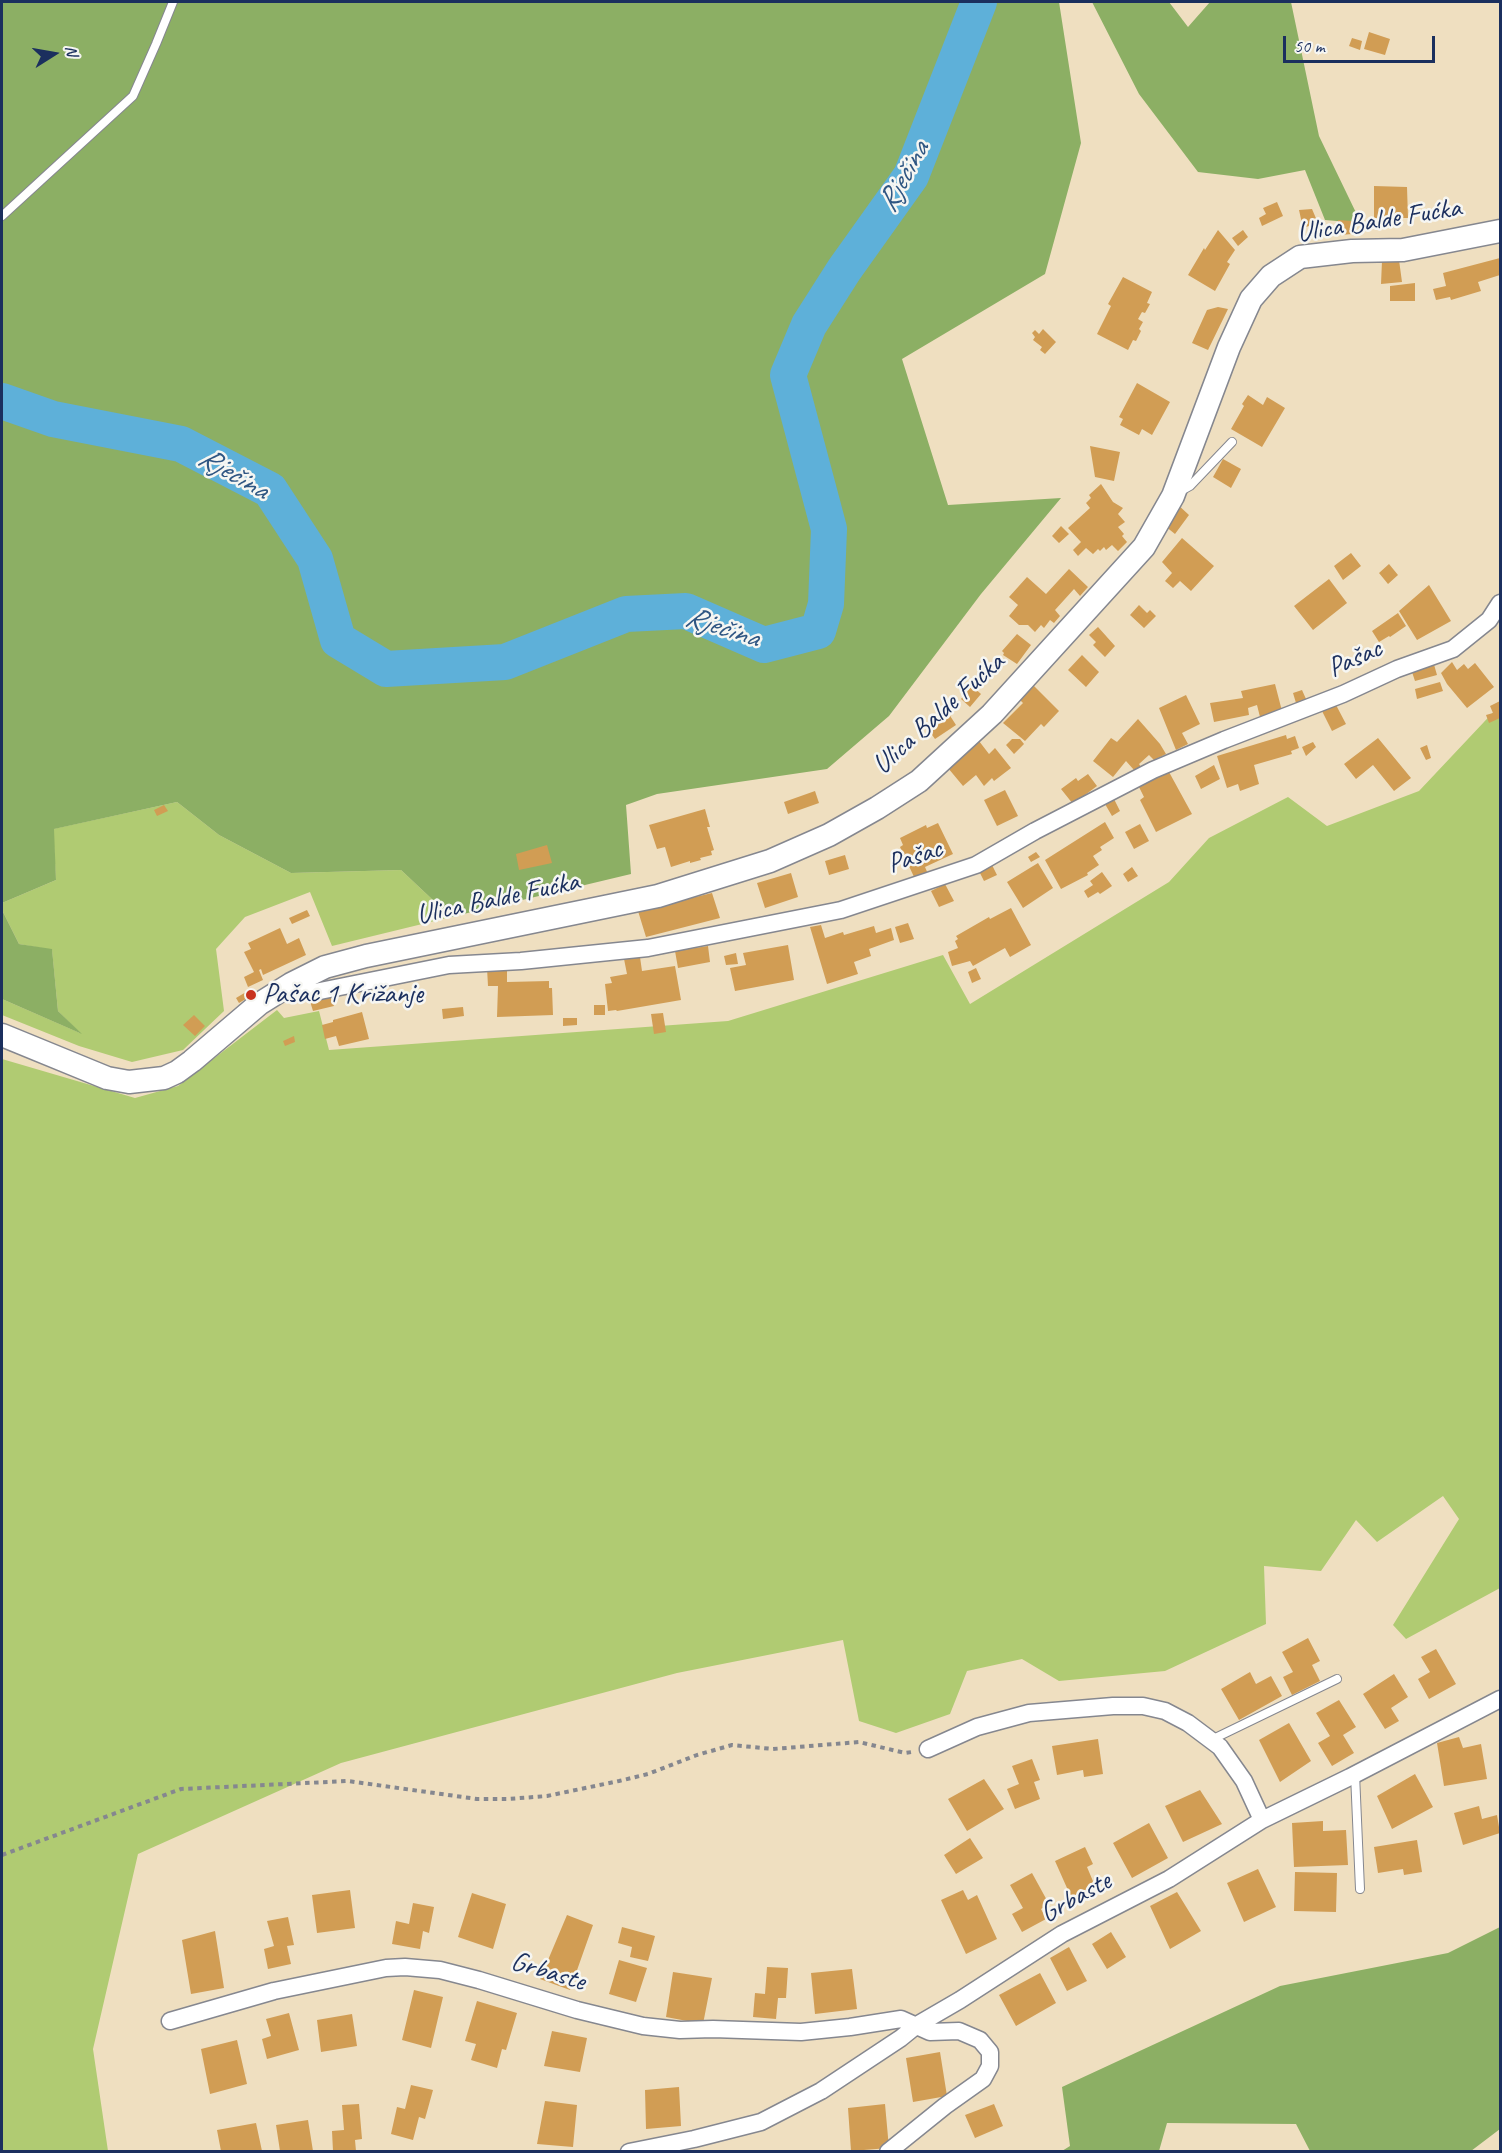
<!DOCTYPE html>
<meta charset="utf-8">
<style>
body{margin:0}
#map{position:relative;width:1502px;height:2153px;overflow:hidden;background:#efdfc0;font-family:Caveat,sans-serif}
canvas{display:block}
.frame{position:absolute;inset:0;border:3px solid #1b2f5e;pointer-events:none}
.north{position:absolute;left:24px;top:24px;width:60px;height:60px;-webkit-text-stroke:4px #f6f6f2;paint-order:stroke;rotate:79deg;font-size:16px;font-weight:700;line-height:24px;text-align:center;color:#1b2f5e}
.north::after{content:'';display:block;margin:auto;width:21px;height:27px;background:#1b2f5e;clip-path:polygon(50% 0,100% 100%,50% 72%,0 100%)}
.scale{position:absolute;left:1283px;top:36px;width:152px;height:27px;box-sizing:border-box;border:3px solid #1b2f5e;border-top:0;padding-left:8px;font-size:18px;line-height:21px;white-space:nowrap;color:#1b2f5e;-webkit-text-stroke:4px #f6f6f2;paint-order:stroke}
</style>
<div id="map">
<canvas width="1502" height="2153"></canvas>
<div class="frame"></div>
<div class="north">N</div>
<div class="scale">50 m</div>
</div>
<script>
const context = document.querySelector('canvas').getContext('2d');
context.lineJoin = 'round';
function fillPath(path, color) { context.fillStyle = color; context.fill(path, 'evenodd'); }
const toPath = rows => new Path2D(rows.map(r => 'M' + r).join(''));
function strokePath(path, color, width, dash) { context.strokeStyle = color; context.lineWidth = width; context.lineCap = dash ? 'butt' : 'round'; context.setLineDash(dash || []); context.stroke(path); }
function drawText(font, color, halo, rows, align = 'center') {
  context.font = font + ' Caveat,sans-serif'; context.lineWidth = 5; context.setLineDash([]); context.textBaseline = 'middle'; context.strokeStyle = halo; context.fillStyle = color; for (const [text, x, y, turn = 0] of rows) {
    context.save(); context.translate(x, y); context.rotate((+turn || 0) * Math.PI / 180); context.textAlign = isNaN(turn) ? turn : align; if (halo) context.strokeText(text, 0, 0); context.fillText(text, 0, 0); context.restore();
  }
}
const green = toPath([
 [1500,705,1500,1588,1406,1639,1393,1625,1459,1519,1443,1496,1377,1542,1356,1520,1321,1571,1264,1566,1266,1624,1165,1671,1059,1681,1022,1659,967,1671,950,1714,896,1733,859,1721,843,1640,677,1673,341,1763,138,1854,93,2049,108,2151,2,2151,2,1059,135,1098,178,1086,277,1010,284,1018,319,1011,329,1050,728,1021,943,955,970,1004,1169,882,1209,838,1288,797,1327,826,1419,791],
 [177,802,219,835,291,873,401,870,451,917,332,946,310,892,245,917,216,949,224,1011,183,1050,132,1062,79,1046,2,1015,2,999,80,1033,58,1011,52,950,19,944,2,910,2,903,56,880,53,829]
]);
const forest = toPath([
 [2,2,1059,2,1081,143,1045,274,902,359,948,505,1061,498,981,594,889,716,827,769,657,794,626,805,631,874,451,917,401,870,291,873,219,835,177,802,54,829,56,880,2,903],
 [1092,2,1169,2,1188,27,1210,2,1291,2,1319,136,1361,223,1325,220,1305,170,1258,179,1198,172,1139,94],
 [2,910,19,944,52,949,58,1011,82,1034,2,999],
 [1500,1927,1500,2129,1471,2151,1310,2151,1296,2124,1167,2123,1159,2151,1062,2151,1070,2146,1062,2087,1280,1986,1448,1953]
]);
const river = toPath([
 [2,401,53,419,181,444,270,490,315,559,338,640,386,669,505,662,626,614,686,611,764,645,818,631,826,604,829,529,788,375,809,325,844,270,911,176,979,2]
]);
const building = toPath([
 [1369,32,1390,39,1385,55,1364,49],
 [1352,38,1362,41,1360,50,1349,46],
 [1374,186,1407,187,1408,218,1374,218],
 [1277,202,1283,216,1262,226,1259,218,1266,214,1263,208],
 [1312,209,1318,223,1303,228,1299,210],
 [1338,220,1352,221,1352,234,1339,235],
 [1218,230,1235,250,1227,262,1230,264,1215,291,1188,275,1204,248,1205,250],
 [1243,230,1248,237,1238,246,1232,238],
 [1500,258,1500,275,1478,282,1481,291,1451,300,1450,297,1436,300,1433,289,1446,286,1443,273],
 [1399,260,1402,282,1381,284,1382,261],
 [1123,277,1152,292,1147,303,1150,304,1145,313,1142,312,1138,319,1143,322,1139,329,1141,331,1136,341,1133,340,1128,350,1097,334,1111,306,1108,304],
 [1415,283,1415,301,1390,301,1390,286],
 [1218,307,1228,309,1208,350,1192,343,1207,310],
 [1043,329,1056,342,1045,354,1040,350,1042,347,1033,340,1035,337,1032,333,1035,330,1039,334],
 [1137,383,1170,402,1152,435,1142,429,1139,435,1120,425,1123,419,1119,417],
 [1248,395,1263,405,1267,397,1285,408,1262,447,1231,429,1244,406,1242,404],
 [1090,446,1120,452,1114,481,1095,477],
 [1223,459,1241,469,1231,488,1213,477],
 [1101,484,1113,502,1123,508,1118,514,1125,522,1118,527,1124,534,1122,536,1127,542,1118,551,1112,545,1106,550,1104,547,1100,551,1098,549,1093,554,1086,548,1078,556,1073,550,1081,542,1068,528,1090,508,1086,503,1091,498,1089,495],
 [1176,503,1189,515,1175,534,1165,526],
 [1061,526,1069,534,1059,543,1052,536],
 [1182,538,1214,566,1191,591,1180,581,1173,588,1165,581,1172,573,1162,562],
 [1351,553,1361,566,1343,580,1334,566],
 [1389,564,1398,575,1388,584,1379,573],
 [1069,569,1088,587,1080,596,1074,589,1055,610,1060,616,1054,623,1050,620,1044,628,1041,625,1035,632,1028,625,1019,625,1009,616,1018,605,1009,597,1027,577,1046,594],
 [1329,579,1347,603,1313,630,1294,606],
 [1429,585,1451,621,1417,640,1399,611],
 [1139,605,1147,613,1150,610,1156,616,1144,628,1130,615],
 [1398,613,1406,626,1390,637,1389,636,1379,642,1372,631],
 [1098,627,1115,646,1105,657,1093,645,1096,642,1089,635],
 [1017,634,1031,645,1017,664,1003,655,1004,653,1002,651],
 [1082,655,1099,672,1086,687,1068,670],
 [1433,661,1437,675,1415,681,1411,669],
 [1452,662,1457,670,1464,664,1468,669,1475,663,1494,687,1467,708,1447,684,1441,673],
 [1440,682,1443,691,1417,699,1415,689],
 [1031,683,1059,711,1044,727,1041,724,1025,741,1003,723,1023,703,1019,699],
 [1275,684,1282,711,1260,717,1257,705,1248,708,1249,715,1214,722,1210,703,1243,698,1241,691],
 [972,686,981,694,970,707,961,699],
 [1302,690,1306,699,1296,703,1293,693],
 [1186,695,1200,724,1182,733,1188,744,1176,750,1159,708],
 [1500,701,1500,718,1489,723,1486,715,1493,713,1490,706],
 [1336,705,1346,724,1332,731,1322,711],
 [947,711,956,725,935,739,925,725],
 [1138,719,1160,744,1166,754,1154,760,1149,755,1139,764,1141,767,1134,770,1126,761,1113,777,1093,761,1111,738,1117,742],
 [1286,735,1287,739,1295,736,1299,748,1291,751,1292,754,1254,765,1259,784,1240,791,1238,784,1227,788,1217,756],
 [1378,738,1411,778,1394,791,1373,765,1356,779,1344,764],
 [1012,739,1020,739,1024,744,1014,754,1006,745],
 [979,741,989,754,995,748,1011,768,994,781,992,778,984,786,976,775,963,786,948,768],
 [1313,742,1316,747,1306,756,1302,747],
 [1427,745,1431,758,1426,760,1420,748],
 [1214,765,1220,779,1201,789,1195,776],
 [1169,772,1192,814,1156,832,1140,800,1144,797,1139,787],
 [1088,774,1097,786,1073,804,1061,789,1076,778,1078,781],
 [1005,790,1018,816,997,826,984,800],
 [815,791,819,803,788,814,784,802],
 [1114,799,1120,811,1112,816,1105,804],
 [164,805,168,811,157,816,154,810],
 [705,809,710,827,707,827,714,850,711,851,712,855,700,858,701,860,690,863,690,861,671,867,665,847,657,849,649,825],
 [1105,822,1114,838,1100,847,1102,850,1093,856,1099,865,1087,873,1088,875,1061,889,1045,860],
 [938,823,953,854,925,867,928,874,915,879,900,847,903,845,900,838,926,825,927,828],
 [1140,824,1149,841,1134,849,1125,832],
 [547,845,552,863,519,870,516,854],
 [1036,852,1040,857,1031,862,1028,857],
 [845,855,849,869,829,875,825,861],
 [991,863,997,875,984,881,978,869],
 [1038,863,1053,888,1023,908,1007,882],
 [1132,867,1138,876,1128,882,1123,874],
 [1102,872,1112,886,1100,894,1098,892,1088,898,1084,891,1093,885,1090,881],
 [791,873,798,897,765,908,757,883],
 [945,884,954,901,939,907,931,891],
 [712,893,720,918,646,937,638,911],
 [1011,908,1031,945,1010,957,1005,948,973,966,970,961,952,966,948,952,958,948,955,941,958,939,956,936,989,917,990,919],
 [307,910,310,916,292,924,289,918],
 [908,923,914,939,900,943,895,927],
 [821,925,825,938,843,932,844,935,874,926,876,933,891,928,894,940,869,949,871,956,854,962,858,974,827,984,810,927],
 [280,928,287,944,299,938,306,955,263,975,261,969,259,970,263,980,248,987,244,977,254,972,244,952,251,949,248,943],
 [788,945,794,980,735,991,730,968,746,965,743,953],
 [708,946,710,962,678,968,675,951],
 [736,953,738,964,726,965,724,956],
 [640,957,642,971,675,966,681,1000,617,1011,616,1010,608,1011,605,984,612,983,610,977,627,974,624,959],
 [487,968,507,968,507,982,549,981,549,988,552,988,553,1015,497,1017,498,986,488,986],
 [976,968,981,979,972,983,968,972],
 [246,992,249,997,239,1003,236,998],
 [329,993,334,1006,313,1011,309,998],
 [594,1005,605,1005,605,1015,594,1015],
 [463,1007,464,1016,443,1019,442,1009],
 [362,1012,369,1039,339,1046,336,1036,325,1039,322,1025,333,1022,333,1020],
 [663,1013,666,1032,654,1034,651,1014],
 [194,1015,205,1026,195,1036,183,1025],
 [563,1018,577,1018,577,1025,563,1026],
 [294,1036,295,1042,285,1046,283,1041],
 [1308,1638,1320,1661,1312,1665,1320,1681,1292,1695,1283,1677,1293,1672,1282,1652],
 [1436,1649,1456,1684,1429,1699,1418,1679,1430,1672,1421,1657],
 [1250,1672,1256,1684,1271,1676,1282,1696,1239,1720,1221,1689],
 [1394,1674,1408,1697,1391,1708,1399,1721,1385,1729,1363,1694],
 [1339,1700,1356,1727,1343,1735,1354,1753,1332,1766,1318,1743,1330,1736,1316,1713],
 [1289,1723,1311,1761,1280,1782,1259,1740],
 [1459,1737,1463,1748,1481,1744,1487,1779,1444,1786,1437,1743],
 [1098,1739,1103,1774,1084,1777,1083,1770,1057,1775,1052,1746],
 [1032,1759,1040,1780,1034,1782,1040,1799,1015,1809,1007,1789,1019,1784,1012,1766],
 [1415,1774,1433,1807,1392,1829,1377,1796],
 [984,1779,1004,1809,967,1831,948,1799],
 [1200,1790,1222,1824,1183,1842,1165,1806],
 [1479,1806,1482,1819,1497,1815,1500,1833,1463,1845,1454,1813],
 [1323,1821,1323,1831,1346,1830,1348,1865,1294,1867,1292,1823],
 [1149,1823,1168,1858,1132,1878,1113,1843],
 [970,1838,983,1858,956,1874,944,1855],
 [1417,1840,1422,1872,1404,1875,1403,1869,1378,1873,1374,1847],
 [1085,1847,1093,1864,1087,1867,1095,1886,1071,1897,1055,1861],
 [1258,1869,1276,1907,1244,1922,1227,1883],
 [1295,1872,1337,1873,1336,1912,1294,1911],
 [1032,1873,1049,1904,1041,1909,1046,1919,1022,1932,1012,1914,1023,1908,1010,1885],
 [350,1890,355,1928,317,1933,312,1895],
 [963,1890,968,1900,977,1895,997,1939,966,1954,941,1900],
 [1177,1892,1201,1931,1170,1949,1150,1906],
 [472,1893,506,1904,493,1949,458,1937],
 [413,1903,434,1907,429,1933,423,1931,420,1949,392,1944,396,1921,409,1924],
 [567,1915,593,1925,570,1990,540,1979],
 [288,1917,294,1945,287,1946,291,1964,268,1969,264,1949,274,1946,267,1921],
 [622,1927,655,1936,648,1961,630,1957,632,1947,618,1943],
 [215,1931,224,1988,191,1994,182,1940],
 [1111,1932,1126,1957,1107,1969,1092,1944],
 [1069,1947,1087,1981,1067,1991,1050,1958],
 [619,1960,647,1968,636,2002,609,1994],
 [767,1967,788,1968,786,1998,778,1998,776,2019,753,2017,755,1993,765,1994],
 [852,1969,857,2009,815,2014,811,1973],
 [673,1972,712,1978,703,2024,666,2017],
 [1040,1973,1056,2003,1016,2026,999,1995],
 [414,1990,443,1997,431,2048,402,2040],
 [477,2001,517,2013,506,2050,502,2049,497,2068,471,2060,476,2044,465,2041],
 [289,2013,299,2050,267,2059,262,2039,271,2036,266,2019],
 [352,2014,357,2046,321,2052,317,2020],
 [552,2031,587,2038,580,2072,544,2066],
 [237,2040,247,2084,210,2094,201,2049],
 [940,2052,947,2096,913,2102,906,2058],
 [411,2085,433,2090,425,2119,419,2117,413,2140,391,2134,397,2107,405,2109],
 [679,2087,681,2126,646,2129,645,2090],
 [545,2101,577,2105,573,2147,537,2144],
 [359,2104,362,2139,355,2140,356,2151,333,2151,332,2131,344,2130,342,2105],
 [885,2104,889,2148,851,2151,848,2108],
 [994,2104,1003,2126,975,2138,965,2115],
 [308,2120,313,2151,280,2151,276,2125],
 [256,2123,262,2151,221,2151,217,2130]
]);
const path = toPath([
 [2,1855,181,1789,348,1781,477,1799,508,1799,547,1796,619,1781,648,1774,697,1755,732,1745,773,1749,859,1742,905,1753,912,1752]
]);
const service = toPath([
 [2,216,133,96,156,44,173,2],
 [1181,491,1190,486,1232,442],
 [1211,1740,1337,1679],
 [1355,1774,1360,1889]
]);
const minor = toPath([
 [291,984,303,992,315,992,449,965,521,961,648,948,841,910,976,865,1035,831,1153,770,1224,740,1343,694,1397,669,1453,649,1489,620,1500,603],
 [928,1749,977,1727,1029,1713,1113,1706,1143,1706,1165,1711,1188,1723,1220,1747,1244,1781,1262,1820],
 [170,2021,274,1991,386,1968,405,1967,440,1970,479,1980,577,2010,643,2026,680,2030,713,2029,801,2032,850,2027,901,2019,930,2032,959,2031,980,2040,990,2052,990,2066,983,2079,945,2106,888,2152],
 [629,2152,694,2139,761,2122,821,2091,901,2038,917,2025,960,2000,1062,1934,1169,1879,1262,1820,1350,1777,1500,1699]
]);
const secondary = toPath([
 [2,1035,107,1078,129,1082,164,1078,177,1072,192,1061,259,1004,291,984,325,967,366,956,658,896,770,861,829,835,877,808,919,781,992,714,1144,547,1173,496,1229,347,1251,299,1271,276,1300,257,1352,251,1403,250,1500,231]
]);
const markers = [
 [251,995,6,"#c8321e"]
];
const streetNames = [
 ["Ulica Balde Fućka",1379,221,-9],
 ["Pašac",1355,659,-24],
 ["Ulica Balde Fućka",939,714,-42],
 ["Pašac",915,857,-18],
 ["Ulica Balde Fućka",498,899,-12],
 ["Grbaste",1076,1898,-29],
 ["Grbaste",548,1972,17]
];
const poiNames = [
 ["Pašac 1 Križanje",263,995]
];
const waterNames = [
 ["Rječina",904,177,-61],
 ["Rječina",233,474,30],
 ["Rječina",722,628,18]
];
fillPath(green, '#b0cb72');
fillPath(forest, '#8caf64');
strokePath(river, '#5eb0d9', 36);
fillPath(building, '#d19d54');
strokePath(service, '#85878f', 10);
strokePath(minor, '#85878f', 19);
strokePath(secondary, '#85878f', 25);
strokePath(path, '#85878f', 4, [4.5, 4.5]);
strokePath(service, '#fff', 8);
strokePath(minor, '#fff', 16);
strokePath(secondary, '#fff', 22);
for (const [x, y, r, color] of markers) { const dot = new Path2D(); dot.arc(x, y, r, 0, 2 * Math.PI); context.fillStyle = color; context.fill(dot); strokePath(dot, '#f6f6f2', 2); }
drawText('28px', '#1b2f5e', '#f6f6f2', streetNames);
drawText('28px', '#1b2f5e', '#f6f6f2', poiNames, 'left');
drawText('italic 30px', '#2f5683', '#f6f6f2', waterNames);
</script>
